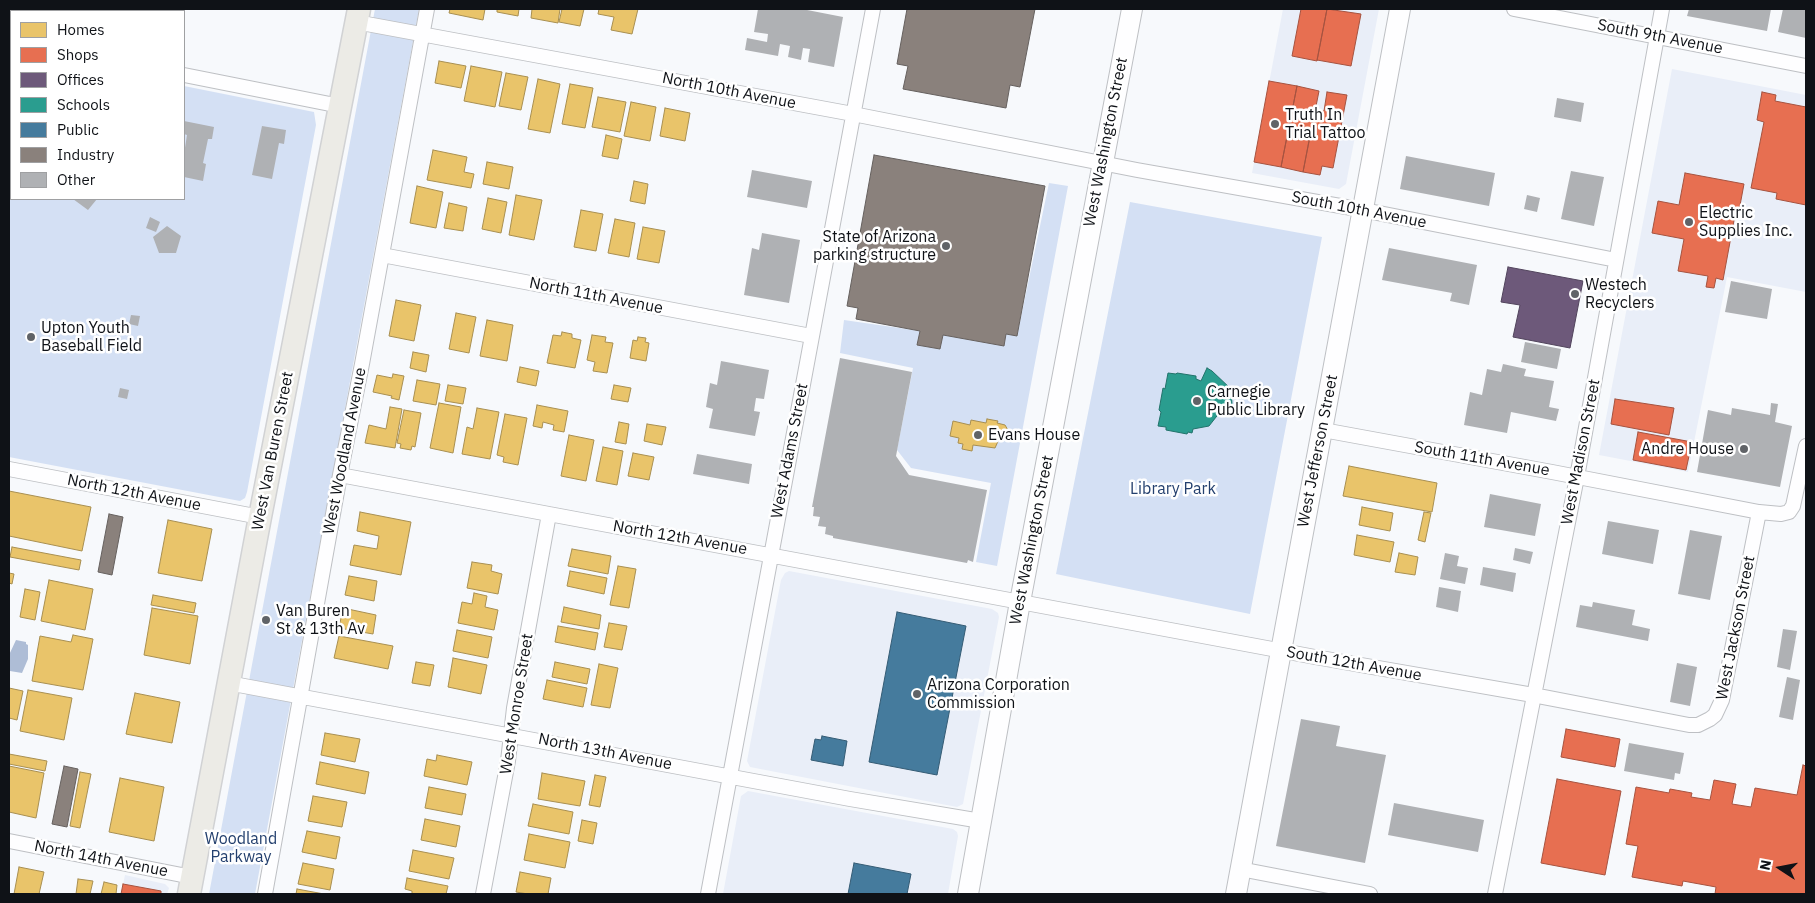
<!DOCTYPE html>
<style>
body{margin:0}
#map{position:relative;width:1815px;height:903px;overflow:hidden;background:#f7f9fc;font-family:"IBM Plex Sans",sans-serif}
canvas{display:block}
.frame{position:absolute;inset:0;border:10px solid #0f1217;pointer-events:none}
.legend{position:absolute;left:10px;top:10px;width:175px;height:190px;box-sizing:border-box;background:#fff;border:1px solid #9fa0a2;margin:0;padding:6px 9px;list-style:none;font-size:15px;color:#0f1217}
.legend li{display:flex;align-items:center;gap:10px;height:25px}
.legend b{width:25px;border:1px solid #9fa0a2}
.north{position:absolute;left:1755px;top:843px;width:50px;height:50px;-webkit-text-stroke:4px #fff;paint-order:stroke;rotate:281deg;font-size:14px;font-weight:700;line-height:20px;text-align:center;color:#0f1217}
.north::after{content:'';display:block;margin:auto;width:18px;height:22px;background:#0f1217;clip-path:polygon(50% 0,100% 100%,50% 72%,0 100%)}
</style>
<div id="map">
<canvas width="1815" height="903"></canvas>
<div class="frame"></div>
<ul class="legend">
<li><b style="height:14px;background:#e9c46a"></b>Homes</li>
<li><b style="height:14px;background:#e76f51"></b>Shops</li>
<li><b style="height:14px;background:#6d597a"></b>Offices</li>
<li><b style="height:14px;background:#2a9d8f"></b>Schools</li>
<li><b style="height:14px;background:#457b9d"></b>Public</li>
<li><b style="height:14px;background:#8a817c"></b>Industry</li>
<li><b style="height:14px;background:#afb1b4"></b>Other</li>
</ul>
<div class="north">N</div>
</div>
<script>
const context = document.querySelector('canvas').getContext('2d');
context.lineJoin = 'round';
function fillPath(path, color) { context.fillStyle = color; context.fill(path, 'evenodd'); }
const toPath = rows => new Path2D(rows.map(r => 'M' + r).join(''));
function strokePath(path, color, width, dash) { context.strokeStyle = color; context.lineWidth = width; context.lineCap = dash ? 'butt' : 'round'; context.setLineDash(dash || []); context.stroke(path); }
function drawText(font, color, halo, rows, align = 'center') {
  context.font = font + ' "IBM Plex Sans",sans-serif'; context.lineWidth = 5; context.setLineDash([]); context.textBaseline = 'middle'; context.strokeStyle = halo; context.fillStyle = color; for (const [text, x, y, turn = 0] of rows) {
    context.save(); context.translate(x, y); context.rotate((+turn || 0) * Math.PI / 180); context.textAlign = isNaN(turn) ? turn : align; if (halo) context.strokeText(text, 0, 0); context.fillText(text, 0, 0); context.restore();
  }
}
const built = toPath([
 [1283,9,1379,9,1346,184,1339,189,1252,173],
 [1672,69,1806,95,1806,292,1727,277,1688,472,1599,455],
 [789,571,992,609,998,613,999,617,963,804,957,807,750,767,747,761,781,580,785,573],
 [748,791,953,829,957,832,958,836,948,894,723,894,741,796],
 [125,875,165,884,169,888,167,894,121,894]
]);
const green = toPath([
 [375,9,419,9,255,894,209,894],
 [9,53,11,53,11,199,184,199,184,86,314,112,316,125,247,492,245,498,240,501,9,457],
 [1049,183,1068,186,997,566,976,562,991,483,911,468,897,450,913,368,840,353,844,320,920,331,917,345,940,349,943,335,1004,346,1006,334,1017,336],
 [1130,202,1322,237,1250,614,1056,574]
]);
const water = toPath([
 [16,640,26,642,26,644,28,645,28,659,22,673,10,671,9,655]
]);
const homes = toPath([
 [450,9,485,9,483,20,449,13,450,9],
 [497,9,519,9,518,16,497,12,497,9],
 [532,9,560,9,558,23,531,18,532,9],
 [562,9,584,9,580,26,559,22,562,9],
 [599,9,638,9,632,34,611,30,614,17,598,14,599,9],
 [439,61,466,66,461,88,435,83,439,61],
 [471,66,502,72,495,107,464,101,471,66],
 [506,73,528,77,521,110,499,106,506,73],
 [538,79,560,84,550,133,528,129,538,79],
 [570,84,593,88,585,128,562,124,570,84],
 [598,97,626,102,620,132,592,127,598,97],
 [631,102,656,107,650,141,624,136,631,102],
 [665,108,690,113,685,141,660,136,665,108],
 [606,135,622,139,618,159,602,156,606,135],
 [433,150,467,157,464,172,474,174,471,188,427,180,433,150],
 [487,162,513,167,509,189,483,184,487,162],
 [634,181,648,184,645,204,630,201,634,181],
 [417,186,443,192,436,228,410,223,417,186],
 [516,195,542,200,534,240,509,235,516,195],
 [488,198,507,202,501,233,482,229,488,198],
 [449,203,467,207,463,231,444,228,449,203],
 [581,210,603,214,596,251,574,247,581,210],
 [615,219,635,223,629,257,608,253,615,219],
 [643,227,665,231,659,263,637,259,643,227],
 [396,300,421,305,414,341,389,336,396,300],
 [456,313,476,317,469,353,449,349,456,313],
 [487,320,513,325,507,361,480,356,487,320],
 [562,332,572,334,572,338,581,340,575,368,547,363,553,335,561,336,562,332],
 [592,335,606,337,605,342,613,343,607,373,593,371,595,362,587,360,592,335],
 [638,337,646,338,645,342,649,343,646,361,630,358,633,340,637,341,638,337],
 [413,352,429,355,426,372,410,368,413,352],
 [520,367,539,371,536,386,517,382,520,367],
 [393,374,404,376,399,400,391,398,392,396,373,392,377,375,392,378,393,374],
 [417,380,440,384,436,405,413,401,417,380],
 [448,385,466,388,463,404,445,401,448,385],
 [614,385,631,388,628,402,611,399,614,385],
 [439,403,461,407,453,453,430,448,439,403],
 [537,405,568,411,564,432,553,430,554,425,543,422,542,428,533,426,537,405],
 [390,407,402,409,395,448,365,443,369,425,386,429,390,407],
 [477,408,499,412,490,459,462,454,467,427,473,429,477,408],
 [404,410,421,413,415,447,412,446,411,450,400,448,401,444,397,443,404,410],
 [505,414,527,418,518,465,503,462,504,457,497,455,505,414],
 [987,419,998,421,997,423,1005,425,1008,430,1005,437,999,439,995,448,973,445,972,451,962,449,963,444,958,443,959,438,950,436,953,421,970,425,971,420,986,423,987,419],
 [619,422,629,424,626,444,615,442,619,422],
 [647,424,666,427,662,445,644,441,647,424],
 [569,435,594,440,586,481,561,476,569,435],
 [603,447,623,451,617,485,596,481,603,447],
 [633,453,654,457,649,480,628,476,633,453],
 [1349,466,1437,483,1432,512,1343,496,1349,466],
 [9,491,91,507,82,551,9,536,9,491],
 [1362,507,1393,513,1390,531,1359,525,1362,507],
 [360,512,411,522,401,575,350,565,354,545,377,549,379,536,357,531,360,512],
 [1424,512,1431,513,1425,542,1418,540,1424,512],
 [168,520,212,529,202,581,158,573,168,520],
 [1357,535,1394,542,1390,562,1354,555,1357,535],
 [12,547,81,560,79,570,10,557,12,547],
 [572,549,611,556,608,574,568,566,572,549],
 [1399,553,1418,557,1415,575,1395,572,1399,553],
 [472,562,492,565,491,571,502,574,498,594,467,588,472,562],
 [618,566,636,569,629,608,610,605,618,566],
 [570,571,607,578,604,594,567,586,570,571],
 [9,573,14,574,12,584,9,583,9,573],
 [349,576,377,581,374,601,345,595,349,576],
 [49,580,93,589,85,630,41,621,49,580],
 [25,589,40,592,35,620,20,617,25,589],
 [474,593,487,596,485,607,498,610,494,630,458,623,462,602,472,604,474,593],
 [153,595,196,603,194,613,151,605,153,595],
 [564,607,601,615,599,629,561,622,564,607],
 [152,608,198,616,190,664,144,655,152,608],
 [343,608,376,615,373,634,339,628,343,608],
 [609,623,627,626,622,650,604,647,609,623],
 [558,626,598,633,595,650,555,642,558,626],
 [457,630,492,637,488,658,453,651,457,630],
 [73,635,93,639,83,690,32,681,40,636,71,642,73,635],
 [339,636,393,646,388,669,334,658,339,636],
 [453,658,487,665,481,694,448,687,453,658],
 [416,662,434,665,430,686,412,683,416,662],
 [555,662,590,669,587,684,552,677,555,662],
 [599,664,618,668,610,708,591,705,599,664],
 [547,680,587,688,583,707,543,699,547,680],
 [9,688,23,691,17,720,9,718,9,688],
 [28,690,72,698,64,740,20,731,28,690],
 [135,693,180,702,172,743,126,734,135,693],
 [325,733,360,739,355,762,321,755,325,733],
 [9,754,47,761,45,771,9,764,9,754],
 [437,755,472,762,467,785,424,776,427,759,436,761,437,755],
 [320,762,369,772,365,794,316,784,320,762],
 [9,766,44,773,36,818,9,812,9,766],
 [80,772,91,774,80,828,70,826,80,772],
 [542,773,585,781,580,806,538,799,542,773],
 [595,775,606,777,600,807,589,805,595,775],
 [120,778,164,787,154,841,109,832,120,778],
 [429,787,466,794,462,815,425,808,429,787],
 [313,796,347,802,342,827,308,821,313,796],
 [533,804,573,812,569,834,528,826,533,804],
 [425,819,460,826,456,847,421,840,425,819],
 [582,820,597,823,593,844,578,841,582,820],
 [307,831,340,837,336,859,302,852,307,831],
 [529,834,570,842,565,868,524,860,529,834],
 [413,850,454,858,449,879,409,871,413,850],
 [303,863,334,869,330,890,298,884,303,863],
 [19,867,44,872,39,894,14,894,19,867],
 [520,872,551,878,548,894,528,894,516,892,520,872],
 [407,878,448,886,446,894,412,894,412,891,405,889,407,878],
 [78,879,93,881,90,894,76,894,78,879],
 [104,882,117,885,116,894,101,894,104,882],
 [297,889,324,894,296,894,297,889]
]);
const shops = toPath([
 [1301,9,1327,9,1317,61,1292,56,1301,9],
 [1327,9,1361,14,1351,66,1317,60,1327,9],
 [1269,81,1297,86,1281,167,1254,162,1269,81],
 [1297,86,1319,91,1303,172,1281,167,1297,86],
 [1327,92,1347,95,1333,168,1322,166,1320,175,1303,172,1315,109,1324,111,1327,92],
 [1762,92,1776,95,1775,101,1806,107,1806,205,1776,199,1777,193,1751,188,1764,122,1757,120,1762,92],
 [1685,173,1744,184,1738,216,1735,215,1723,280,1716,278,1714,288,1706,287,1708,276,1678,271,1684,239,1652,233,1658,201,1679,205,1685,173],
 [1615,399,1674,408,1669,435,1611,424,1615,399],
 [1638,432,1692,442,1686,470,1633,460,1638,432],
 [1566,729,1620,739,1615,767,1561,757,1566,729],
 [1803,765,1806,766,1806,894,1715,894,1716,887,1683,881,1682,886,1632,877,1638,846,1626,844,1636,787,1669,793,1670,789,1692,793,1691,797,1710,800,1714,780,1736,784,1732,804,1751,807,1755,788,1797,795,1803,765],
 [1557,779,1621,791,1605,875,1541,863,1557,779],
 [123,884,161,891,161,894,121,894,123,884]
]);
const offices = toPath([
 [1508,267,1583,281,1570,348,1513,337,1520,305,1501,302,1508,267]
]);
const schools = toPath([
 [1207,368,1212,371,1231,389,1232,404,1230,416,1220,412,1209,426,1193,429,1192,433,1188,432,1187,434,1166,430,1166,427,1158,426,1161,412,1159,410,1163,388,1165,389,1168,373,1176,374,1177,373,1196,376,1196,379,1201,381,1207,368]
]);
const public = toPath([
 [897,612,966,626,937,775,869,762,897,612],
 [822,736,847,741,843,766,811,760,815,739,821,740,822,736],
 [854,863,911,874,907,894,848,894,854,863]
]);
const industry = toPath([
 [907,9,1035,9,1020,87,1010,85,1006,108,903,89,908,66,897,64,907,9],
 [874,155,1045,186,1017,336,1006,334,1004,346,943,335,940,349,917,345,920,331,856,319,858,308,847,306,874,155],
 [109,514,123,517,112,575,98,572,109,514],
 [64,766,78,769,67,827,52,824,64,766]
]);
const building = toPath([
 [758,9,802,9,843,17,834,67,808,62,810,49,803,48,801,60,788,57,790,46,780,44,778,56,745,50,747,38,767,42,768,34,754,32],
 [1689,9,1771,9,1767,31,1687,16],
 [1783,9,1806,9,1806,38,1778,32],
 [1557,98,1584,103,1581,122,1554,117],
 [184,121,214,127,212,139,208,139,203,163,206,164,203,181,184,177,184,154,187,135,184,134],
 [262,126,286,130,284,144,279,143,272,179,252,175],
 [9,147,11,147,11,171,9,171],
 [1406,156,1495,173,1489,206,1400,189],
 [752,170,812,181,807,208,747,197],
 [1571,171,1604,177,1594,226,1561,219],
 [1527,195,1540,198,1537,212,1524,209],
 [73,199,97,199,88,210],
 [150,217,160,222,156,232,146,228],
 [167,226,181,236,176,253,159,253,153,237],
 [762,233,800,240,789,303,744,295,752,248,759,250],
 [1389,248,1477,265,1469,305,1450,301,1452,293,1382,280],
 [1731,281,1772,289,1767,319,1725,312],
 [131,315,140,316,138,326,129,324],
 [1525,342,1561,349,1557,369,1521,362],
 [840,358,912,372,896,456,909,475,987,490,973,562,968,560,967,563,833,538,833,536,825,534,826,527,818,526,820,517,813,516,814,507,812,507],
 [721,361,769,370,764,399,756,398,754,411,760,412,755,436,709,428,713,409,706,407,710,383,717,385],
 [1503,364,1526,369,1524,376,1554,381,1549,407,1559,409,1556,421,1511,412,1507,433,1464,425,1470,392,1482,395,1487,369,1501,372],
 [120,388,129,390,127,399,118,397],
 [1771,403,1778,404,1775,422,1792,426,1780,487,1697,472,1708,410,1731,415,1732,408,1770,415],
 [697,454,752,464,749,484,693,474],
 [1490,494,1541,504,1535,536,1484,527],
 [1608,521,1659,530,1653,564,1602,554],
 [1690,530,1722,536,1710,600,1678,594],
 [1515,548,1533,552,1530,564,1513,560],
 [1445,553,1459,556,1457,566,1468,568,1465,584,1440,579],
 [1483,567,1516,573,1513,592,1480,585],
 [1439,587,1461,591,1458,612,1436,607],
 [1593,602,1635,610,1632,625,1650,629,1648,641,1576,627,1580,605,1592,607],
 [1783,629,1797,631,1790,670,1777,667],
 [1677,663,1697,667,1690,706,1670,702],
 [1787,677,1800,680,1793,720,1779,717],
 [1301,719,1340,726,1336,746,1386,755,1365,863,1276,846],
 [1629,743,1684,753,1680,774,1675,773,1674,780,1624,771],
 [1394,803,1484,820,1478,852,1388,835]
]);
const minor = toPath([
 [1514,9,1806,66],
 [356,22,853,114,1137,170,1363,210,1616,260],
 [9,41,11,41],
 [184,75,340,106],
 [382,255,811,336],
 [1323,430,1552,472,1759,512,1781,514,1789,512,1793,506,1806,446],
 [9,469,260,517],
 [340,475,1315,657,1533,695,1689,725,1698,725,1710,719,1715,715,1722,700,1759,512],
 [228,683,850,799,981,821],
 [9,841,192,877],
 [1240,869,1370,894],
 [265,894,340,475,362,364,427,9],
 [483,894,508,761,514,708,549,514],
 [708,894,873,9],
 [1495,894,1577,477,1662,9]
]);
const secondary = toPath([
 [968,894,1020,602,1132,9],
 [1236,894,1400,9]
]);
const primary = toPath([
 [189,894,260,517,359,9]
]);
const markers = [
 [1275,124,5,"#606367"],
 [1689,222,5,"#606367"],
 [946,246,5,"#606367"],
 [1575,294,5,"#606367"],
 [31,337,5,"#606367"],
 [1197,401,5,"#606367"],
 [978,435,5,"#606367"],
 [1744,449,5,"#606367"],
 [266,620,5,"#606367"],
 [917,694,5,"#606367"]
];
const streetNames = [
 ["South 9th Avenue",1660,37,11],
 ["North 10th Avenue",729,91,11],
 ["West Washington Street",1106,142,-79],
 ["South 10th Avenue",1359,210,11],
 ["North 11th Avenue",596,296,11],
 ["West Van Buren Street",273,451,-79],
 ["West Woodland Avenue",345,451,-79],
 ["West Adams Street",790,451,-79],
 ["West Jefferson Street",1318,451,-79],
 ["West Madison Street",1581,452,-79],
 ["South 11th Avenue",1482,459,10],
 ["North 12th Avenue",134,493,11],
 ["North 12th Avenue",680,538,10],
 ["West Washington Street",1032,540,-79],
 ["West Jackson Street",1736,628,-79],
 ["South 12th Avenue",1354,664,10],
 ["West Monroe Street",517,704,-81],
 ["North 13th Avenue",605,752,11],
 ["North 14th Avenue",101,859,11]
];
const poiNames = [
 ["Truth In",1285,115],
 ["Trial Tattoo",1285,133],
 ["Electric",1699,213],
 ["Supplies Inc.",1699,231],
 ["State of Arizona",936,237,"right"],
 ["parking structure",936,255,"right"],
 ["Westech",1585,285],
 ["Recyclers",1585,303],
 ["Upton Youth",41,328],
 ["Baseball Field",41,346],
 ["Carnegie",1207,392],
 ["Public Library",1207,410],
 ["Evans House",988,435],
 ["Andre House",1734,449,"right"],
 ["Van Buren",276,611],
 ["St & 13th Av",276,629],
 ["Arizona Corporation",927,685],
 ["Commission",927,703]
];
const parkNames = [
 ["Library Park",1173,489],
 ["Woodland",241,839],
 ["Parkway",241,857]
];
fillPath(built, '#e9eef8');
fillPath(green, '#d4e0f4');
fillPath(water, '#aebdd6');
fillPath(homes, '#e9c46a');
strokePath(homes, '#a88f51', 1);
fillPath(shops, '#e76f51');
strokePath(shops, '#a65340', 1);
fillPath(offices, '#6d597a');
strokePath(offices, '#51445c', 1);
fillPath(schools, '#2a9d8f');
strokePath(schools, '#22736b', 1);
fillPath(public, '#457b9d');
strokePath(public, '#355c75', 1);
fillPath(industry, '#8a817c');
strokePath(industry, '#65605e', 1);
fillPath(building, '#afb1b4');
strokePath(minor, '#bec0c4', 16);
strokePath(secondary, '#bec0c4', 22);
strokePath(primary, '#d1d2d4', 25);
strokePath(minor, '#fefeff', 14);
strokePath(secondary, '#fefeff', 20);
strokePath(primary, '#ecebe6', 22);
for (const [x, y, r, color] of markers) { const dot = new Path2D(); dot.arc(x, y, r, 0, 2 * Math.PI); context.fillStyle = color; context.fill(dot); strokePath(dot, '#fff', 2); }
drawText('16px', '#0f1217', '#fff', streetNames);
drawText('16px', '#0f1217', '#fff', poiNames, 'left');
drawText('16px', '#24406e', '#fff', parkNames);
</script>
